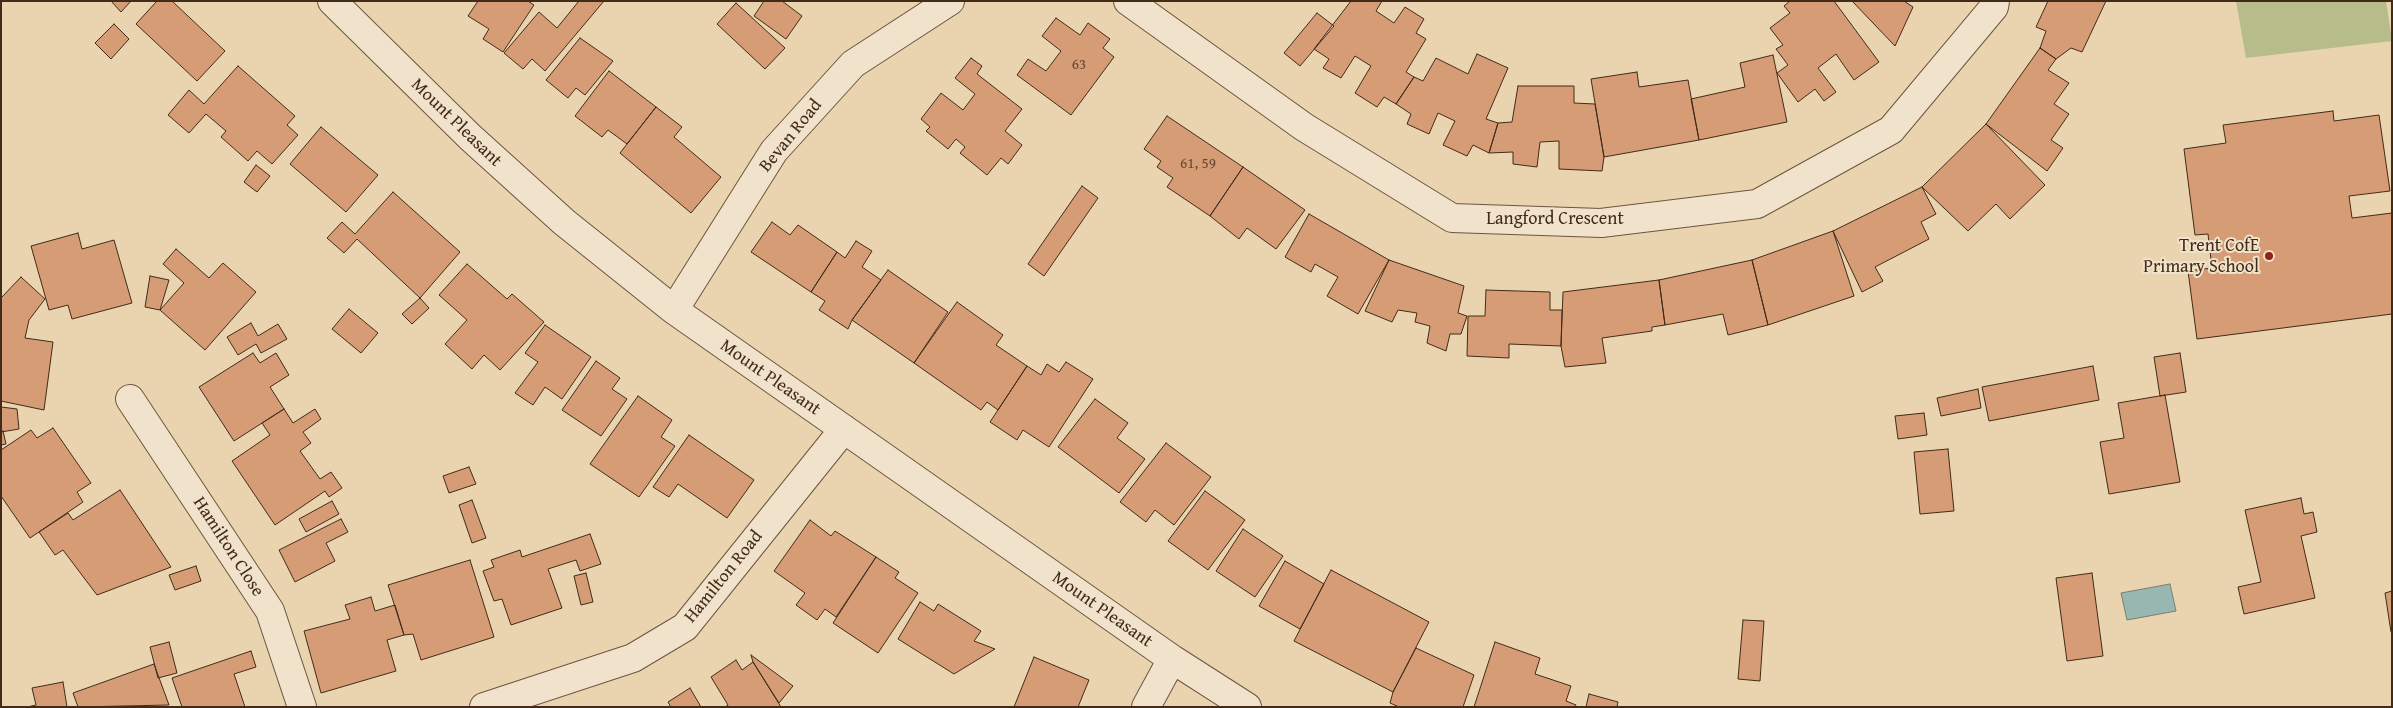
<!DOCTYPE html>
<style>
body{margin:0}
#map{position:relative;width:2393px;height:708px;overflow:hidden;background:#e9d4af;font-family:"Gentium Book Plus",serif}
canvas{display:block}
.frame{position:absolute;inset:0;border:2px solid #422b18;pointer-events:none}
</style>
<div id="map">
<canvas width="2393" height="708"></canvas>
<div class="frame"></div>
</div>
<script>
const context = document.querySelector('canvas').getContext('2d');
context.lineJoin = 'round';
function fillPath(path, color) { context.fillStyle = color; context.fill(path, 'evenodd'); }
const toPath = rows => new Path2D(rows.map(r => 'M' + r).join(''));
function strokePath(path, color, width, dash) { context.strokeStyle = color; context.lineWidth = width; context.lineCap = dash ? 'butt' : 'round'; context.setLineDash(dash || []); context.stroke(path); }
function drawText(font, color, halo, rows, align = 'center') {
  context.font = font + ' "Gentium Book Plus",serif'; context.lineWidth = 4; context.setLineDash([]); context.textBaseline = 'middle'; context.strokeStyle = halo; context.fillStyle = color; for (const [text, x, y, turn = 0] of rows) {
    context.save(); context.translate(x, y); context.rotate((+turn || 0) * Math.PI / 180); context.textAlign = isNaN(turn) ? turn : align; if (halo) context.strokeText(text, 0, 0); context.fillText(text, 0, 0); context.restore();
  }
}
const green = toPath([
 [2236,1,2386,1,2392,41,2246,58]
]);
const water = toPath([
 [2170,584,2176,611,2127,620,2121,593,2170,584]
]);
const building = toPath([
 [111,1,131,1,121,12,111,1],
 [157,1,172,1,225,51,197,81,136,24,157,1],
 [478,1,528,1,534,5,503,52,483,39,489,29,468,16,478,1],
 [579,1,604,1,545,71,532,59,523,69,504,53,539,12,557,28,579,1],
 [764,1,782,1,802,16,786,39,754,16,764,1],
 [1351,1,1382,1,1376,11,1394,23,1405,7,1424,19,1416,33,1426,39,1406,72,1414,77,1396,104,1384,97,1377,107,1355,93,1371,66,1355,56,1341,78,1323,68,1329,59,1314,49,1351,1],
 [1790,1,1834,1,1879,62,1854,80,1836,54,1818,68,1836,92,1824,101,1815,89,1798,102,1777,73,1788,65,1776,49,1783,45,1770,28,1790,13,1784,6,1790,1],
 [1852,1,1904,1,1913,7,1895,46,1852,1],
 [2048,1,2106,1,2082,52,2071,48,2056,59,2040,48,2046,31,2036,27,2048,1],
 [736,3,785,48,765,69,717,24,736,3],
 [1317,13,1334,26,1300,66,1284,53,1317,13],
 [1056,18,1080,35,1088,23,1110,39,1103,48,1114,57,1071,115,1017,75,1028,59,1046,71,1061,51,1042,36,1056,18],
 [114,24,129,39,111,59,95,43,114,24],
 [580,38,613,61,585,95,576,88,568,98,546,80,580,38],
 [2040,48,2056,59,2048,70,2069,83,2054,104,2069,114,2051,140,2063,148,2047,171,1986,124,2040,48],
 [1477,54,1508,68,1486,119,1498,123,1489,153,1473,145,1467,156,1443,145,1455,121,1438,113,1429,134,1407,124,1411,114,1396,104,1414,77,1423,81,1436,58,1468,74,1477,54],
 [1773,55,1787,122,1699,140,1691,99,1745,87,1740,63,1773,55],
 [971,58,982,66,977,74,1022,109,1005,131,1022,145,1008,164,1001,158,987,175,960,153,965,147,956,139,948,149,926,131,930,127,921,119,941,93,963,110,975,94,955,78,971,58],
 [238,66,295,116,287,125,298,135,272,164,257,151,248,161,221,137,226,131,206,114,189,133,168,115,189,90,204,104,238,66],
 [609,71,656,107,627,144,608,130,602,137,575,116,609,71],
 [1637,72,1639,87,1688,80,1699,140,1604,157,1591,79,1637,72],
 [1518,86,1574,86,1574,103,1595,104,1604,157,1602,171,1559,169,1559,141,1540,142,1537,167,1513,164,1513,152,1489,153,1498,123,1512,122,1518,86],
 [656,107,682,127,674,137,721,177,691,213,620,153,656,107],
 [2333,111,2334,121,2379,115,2390,191,2349,196,2352,218,2392,213,2392,314,2197,339,2188,271,2212,268,2208,234,2195,235,2184,149,2226,143,2223,125,2333,111],
 [1167,116,1243,167,1210,216,1167,187,1173,178,1157,167,1161,161,1144,149,1167,116],
 [1986,124,2045,185,2010,219,1996,204,1968,231,1922,187,1986,124],
 [321,127,378,175,346,212,290,164,321,127],
 [256,165,270,176,257,192,244,182,256,165],
 [1243,167,1305,210,1276,249,1247,228,1239,239,1210,216,1243,167],
 [1082,186,1098,198,1044,276,1028,264,1082,186],
 [1922,187,1936,214,1921,222,1929,239,1875,267,1883,281,1862,292,1833,231,1922,187],
 [393,192,460,252,420,298,357,239,344,253,327,238,342,222,355,234,393,192],
 [1309,214,1389,260,1358,314,1327,296,1338,277,1315,264,1311,272,1285,257,1309,214],
 [772,222,790,235,798,225,837,252,811,292,751,252,772,222],
 [1833,231,1854,296,1768,325,1752,260,1833,231],
 [78,233,82,249,114,240,132,303,72,319,68,305,49,310,31,246,78,233],
 [856,241,872,251,862,267,881,280,852,320,848,329,819,310,825,301,811,292,837,252,845,258,856,241],
 [176,249,209,278,223,263,256,292,205,350,160,310,184,283,163,264,176,249],
 [1389,260,1464,286,1458,313,1467,316,1461,334,1450,334,1446,351,1427,343,1430,326,1415,322,1417,313,1398,310,1392,322,1365,311,1389,260],
 [1752,260,1768,325,1728,335,1723,314,1665,325,1659,280,1752,260],
 [467,264,507,299,512,294,544,322,500,370,484,355,472,369,445,344,467,320,439,295,467,264],
 [888,270,948,312,914,363,852,320,888,270],
 [150,276,169,280,160,310,145,307,150,276],
 [21,277,45,299,29,320,25,338,53,342,44,410,1,401,1,298,21,277],
 [1659,280,1665,325,1652,327,1652,331,1602,338,1606,363,1565,367,1561,346,1563,292,1659,280],
 [1486,290,1550,292,1550,310,1562,310,1561,346,1509,344,1509,358,1467,356,1468,316,1485,316,1486,290],
 [420,298,429,308,412,324,402,314,420,298],
 [957,302,1003,335,996,345,1027,366,998,410,987,402,981,410,914,363,957,302],
 [349,309,378,333,361,353,332,329,349,309],
 [251,323,258,336,278,324,287,339,261,353,256,344,238,355,227,337,251,323],
 [545,325,591,357,562,399,545,387,533,405,515,393,538,362,525,353,545,325],
 [253,353,260,363,276,353,289,375,270,387,284,409,234,441,199,387,253,353],
 [2180,353,2186,392,2160,396,2154,357,2180,353],
 [596,361,620,378,612,389,627,399,601,436,562,410,596,361],
 [1066,362,1093,379,1049,447,1023,430,1017,440,990,422,1027,366,1041,375,1047,364,1059,372,1066,362],
 [2093,366,2099,400,1989,421,1982,387,2093,366],
 [1978,389,1981,408,1941,416,1937,398,1978,389],
 [2165,395,2180,482,2109,494,2100,442,2124,438,2118,403,2165,395],
 [638,396,672,420,661,437,675,446,639,497,590,464,638,396],
 [1095,399,1128,423,1117,438,1145,459,1119,493,1058,447,1095,399],
 [1,407,17,409,19,429,1,432,1,407],
 [284,409,293,423,315,409,321,419,303,432,311,443,300,451,320,479,331,472,342,488,329,497,325,491,275,525,232,461,270,435,262,423,284,409],
 [1924,413,1927,435,1898,439,1895,416,1924,413],
 [53,428,91,483,77,492,83,502,30,538,1,496,1,450,31,430,37,438,53,428],
 [3,431,6,444,1,445,1,432,3,431],
 [689,435,754,480,727,518,678,484,669,497,653,487,689,435],
 [1166,443,1211,477,1174,525,1155,510,1146,522,1120,502,1166,443],
 [1948,449,1954,511,1920,514,1914,452,1948,449],
 [469,467,476,484,449,493,443,476,469,467],
 [120,490,171,567,97,595,63,550,55,555,39,532,68,513,73,520,120,490],
 [1205,491,1245,520,1208,570,1168,541,1205,491],
 [2301,498,2304,514,2313,512,2317,532,2301,536,2315,598,2244,614,2238,587,2261,582,2245,510,2301,498],
 [472,500,486,538,472,543,459,505,472,500],
 [332,501,339,514,306,532,299,519,332,501],
 [341,519,348,532,326,543,335,561,295,582,279,550,341,519],
 [810,520,831,536,835,531,876,557,836,617,825,609,817,620,796,605,805,593,774,571,810,520],
 [1243,529,1283,556,1255,597,1216,571,1243,529],
 [590,534,601,564,580,571,576,560,548,569,562,608,511,625,502,599,494,601,483,571,494,567,491,560,520,550,522,557,590,534],
 [876,557,899,572,895,578,918,593,878,653,833,623,876,557],
 [470,560,494,637,421,660,413,634,404,635,388,585,470,560],
 [1285,561,1324,584,1300,629,1259,606,1285,561],
 [196,566,201,581,175,590,169,575,196,566],
 [1331,570,1429,622,1393,692,1294,641,1331,570],
 [586,573,593,602,581,605,574,576,586,573],
 [2092,573,2103,656,2067,661,2056,578,2092,573],
 [2392,591,2392,632,2391,632,2385,593,2392,591],
 [371,597,375,611,395,605,404,635,387,640,396,671,321,693,304,631,350,619,345,605,371,597],
 [920,602,934,611,938,604,981,631,974,641,995,649,954,674,898,639,920,602],
 [1743,620,1764,621,1760,681,1738,679,1743,620],
 [169,642,177,673,158,678,150,647,169,642],
 [1495,642,1540,658,1535,674,1571,686,1566,701,1576,705,1575,707,1474,707,1495,642],
 [1416,648,1474,675,1463,707,1399,707,1390,703,1393,692,1416,648],
 [251,651,256,667,234,674,245,707,182,707,172,678,251,651],
 [751,655,793,686,779,703,753,662,751,655],
 [1034,657,1089,680,1078,707,1014,707,1034,657],
 [736,660,742,670,753,662,781,707,725,707,728,705,711,677,736,660],
 [154,664,169,705,78,707,73,693,154,664],
 [63,682,67,707,27,707,36,705,32,688,63,682],
 [690,688,701,707,671,707,668,702,690,688],
 [1589,694,1618,702,1617,707,1586,707,1589,694]
]);
const street = toPath([
 [332,1,470,137,564,222,674,310,1172,659,1247,707],
 [1128,1,1304,127,1452,218,1601,223,1757,204,1891,130,1994,7,1995,1],
 [674,310,774,151,853,64,950,1],
 [130,399,270,611,302,707],
 [484,707,633,658,685,627,844,429],
 [1146,707,1172,659]
]);
const markers = [
 [2269,256,5,"#8f2418"]
];
const numberNames = [
 ["63",1079,65],
 ["61, 59",1198,164]
];
const streetNames = [
 ["Mount Pleasant",456,123,44],
 ["Bevan Road",791,136,-51],
 ["Langford Crescent",1555,219],
 ["Mount Pleasant",770,378,35],
 ["Hamilton Close",228,547,57],
 ["Hamilton Road",724,577,-51],
 ["Mount Pleasant",1102,610,35]
];
const poiNames = [
 ["Trent CofE",2259,246],
 ["Primary School",2259,267]
];
fillPath(green, '#b6bd8b');
fillPath(water, '#98b7b0');
strokePath(water, '#767f73', 1);
fillPath(building, '#d69c75');
strokePath(building, '#422b18', 1);
strokePath(street, '#6c553e', 30);
strokePath(street, '#f1e3cb', 28);
for (const [x, y, r, color] of markers) { const dot = new Path2D(); dot.arc(x, y, r, 0, 2 * Math.PI); context.fillStyle = color; context.fill(dot); strokePath(dot, '#f1e3cb', 2); }
drawText('15px', '#67472f', null, numberNames);
drawText('18px', '#422b18', '#f1e3cb', streetNames);
drawText('18px', '#422b18', '#f1e3cb', poiNames, 'right');
</script>
